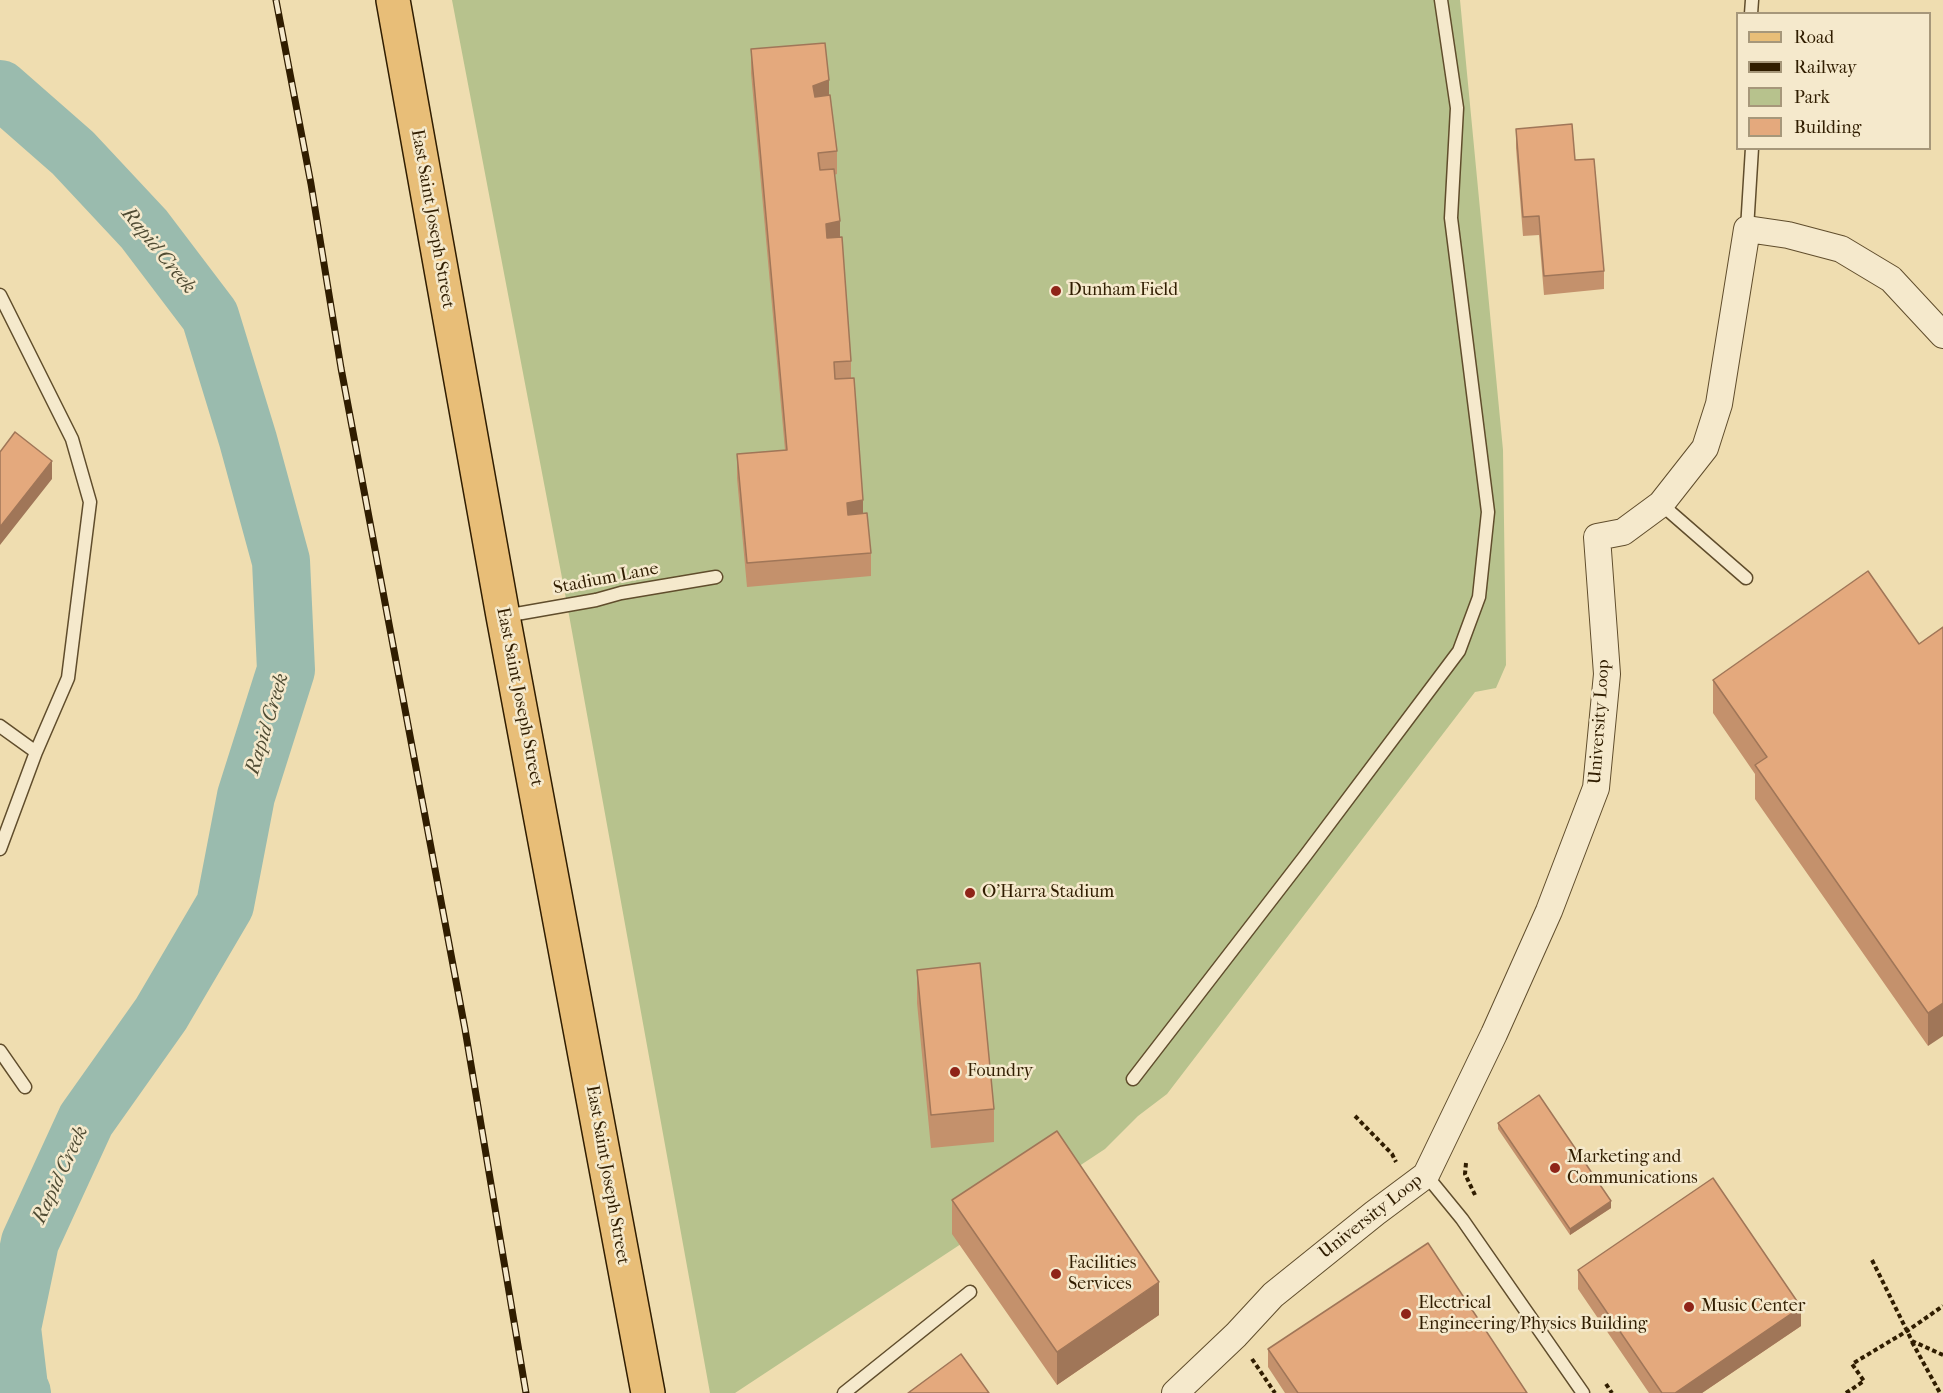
<!DOCTYPE html>
<style>
body{margin:0}
#map{position:relative;width:1943px;height:1393px;overflow:hidden;background:#efddb0;font-family:"IM FELL French Canon",serif}
canvas{display:block}
.legend{position:absolute;left:1736px;top:12px;width:195px;height:138px;box-sizing:border-box;background:#f5e9cc;border:2px solid #a6977a;margin:0;padding:8px 10px;list-style:none;font-size:18px;color:#301d00}
.legend li{display:flex;align-items:center;gap:12px;height:30px}
.legend b{width:30px;border:2px solid #a6977a}
</style>
<div id="map">
<canvas width="1943" height="1393"></canvas>
<ul class="legend">
<li><b style="height:8px;background:#e8be78"></b>Road</li>
<li><b style="height:8px;background:#301d00"></b>Railway</li>
<li><b style="height:16px;background:#b7c28d"></b>Park</li>
<li><b style="height:16px;background:#e4a97d"></b>Building</li>
</ul>
</div>
<script>
const context = document.querySelector('canvas').getContext('2d');
context.lineJoin = 'round';
function fillPath(path, color) { context.fillStyle = color; context.fill(path, 'evenodd'); }
const toPath = rows => new Path2D(rows.map(r => 'M' + r).join(''));
function strokePath(path, color, width, dash) { context.strokeStyle = color; context.lineWidth = width; context.lineCap = dash ? 'butt' : 'round'; context.setLineDash(dash || []); context.stroke(path); }
function drawText(font, color, halo, rows, align = 'center') {
  context.font = font + ' "IM FELL French Canon",serif'; context.lineWidth = 5; context.setLineDash([]); context.textBaseline = 'middle'; context.strokeStyle = halo; context.fillStyle = color; for (const [text, x, y, turn = 0] of rows) {
    context.save(); context.translate(x, y); context.rotate((+turn || 0) * Math.PI / 180); context.textAlign = isNaN(turn) ? turn : align; if (halo) context.strokeText(text, 0, 0); context.fillText(text, 0, 0); context.restore();
  }
}
const green = toPath([
 [452,0,1460,0,1503,450,1506,665,1496,688,1475,692,1167,1094,1138,1116,1105,1149,735,1393,710,1393,567,604]
]);
const river = toPath([
 [0,89,73,153,144,229,210,316,248,440,281,561,286,670,246,796,225,905,161,1014,86,1120,30,1242,12,1328,19,1387,22,1393]
]);
const path = toPath([
 [1355,1116,1392,1154,1396,1162],
 [1466,1163,1465,1174,1475,1195],
 [1872,1260,1912,1341,1943,1355],
 [1912,1342,1940,1393],
 [1252,1359,1275,1393],
 [1606,1384,1612,1393],
 [1846,1393,1864,1381,1852,1364,1907,1331,1943,1306]
]);
const service = toPath([
 [1751,14,1752,0],
 [1747,229,1752,148],
 [0,295,72,439,90,502,68,678,36,752,0,849],
 [1661,504,1746,578],
 [505,616,596,600,621,593,716,577],
 [0,726,36,752],
 [0,1051,25,1087],
 [1133,1079,1305,856,1459,651,1479,597,1488,512,1451,218,1457,108,1441,0],
 [1426,1175,1462,1219,1583,1393],
 [844,1393,970,1292]
]);
const minor = toPath([
 [1175,1393,1236,1335,1273,1295,1375,1213,1426,1175,1494,1034,1549,911,1596,788,1607,674,1597,537,1623,532,1661,504,1705,448,1719,404,1747,229,1788,235,1841,249,1891,279,1943,335]
]);
const primary = toPath([
 [393,0,503,616,648,1393]
]);
const rail = toPath([
 [276,0,311,184,341,368,465,1029,526,1393]
]);
const wall = toPath([
 [751,49,829,95,837,151,837,174,834,175,851,361,851,378,863,514,871,553,871,576,747,587,737,478,737,454,785,450,751,73],
 [1516,129,1575,160,1604,271,1604,289,1544,295,1539,235,1523,236,1516,148],
 [1943,627,1928,1046,1755,799,1755,774,1713,713,1713,680,1919,644],
 [917,970,994,1109,994,1142,931,1148,917,1003],
 [1498,1123,1611,1208,1570,1235,1498,1129],
 [952,1200,1159,1315,1057,1385,952,1234],
 [1578,1270,1801,1326,1702,1393,1649,1393,1578,1289],
 [1268,1349,1527,1393,1285,1393,1268,1367]
]);
const shadedWall = toPath([
 [829,80,829,104,813,110,813,86],
 [840,221,840,244,826,248,826,224],
 [52,461,52,479,0,545,0,527],
 [863,500,863,523,847,527,847,503],
 [1943,1003,1943,1036,1928,1046,1928,1013],
 [1611,1201,1611,1208,1570,1235,1570,1229],
 [1159,1282,1159,1315,1057,1385,1057,1352],
 [1801,1307,1801,1326,1702,1393,1675,1393]
]);
const building = toPath([
 [825,43,829,80,813,86,815,97,830,95,837,151,818,153,820,170,834,169,840,221,826,224,827,238,842,237,851,361,834,362,835,379,854,378,863,500,847,503,848,515,867,513,871,553,747,563,737,454,787,450,751,49,825,43],
 [1572,124,1575,160,1594,159,1604,271,1544,276,1539,216,1523,217,1516,129,1572,124],
 [15,432,52,461,0,527,0,452,15,432],
 [1868,571,1919,644,1943,627,1943,1003,1928,1013,1755,765,1767,757,1713,680,1868,571],
 [980,963,994,1109,931,1115,917,970,980,963],
 [1539,1095,1611,1201,1570,1229,1498,1123,1539,1095],
 [1057,1131,1159,1282,1057,1352,952,1200,1057,1131],
 [1713,1178,1801,1307,1675,1393,1662,1393,1578,1270,1713,1178],
 [1428,1243,1527,1393,1298,1393,1268,1349,1428,1243],
 [961,1354,989,1393,908,1393,961,1354]
]);
const markers = [
 [1056,291,6,"#8f2418"],
 [970,893,6,"#8f2418"],
 [955,1072,6,"#8f2418"],
 [1555,1168,6,"#8f2418"],
 [1056,1274,6,"#8f2418"],
 [1689,1307,6,"#8f2418"],
 [1406,1314,6,"#8f2418"]
];
const streetNames = [
 ["East Saint Joseph Street",432,219,80],
 ["Stadium Lane",606,579,-11],
 ["East Saint Joseph Street",519,697,79],
 ["University Loop",1600,722,-86],
 ["East Saint Joseph Street",607,1175,80],
 ["University Loop",1371,1217,-38]
];
const poiNames = [
 ["Dunham Field",1068,291],
 ["O'Harra Stadium",982,893],
 ["Foundry",967,1072],
 ["Marketing and",1567,1158],
 ["Communications",1567,1179],
 ["Facilities",1068,1264],
 ["Services",1068,1285],
 ["Electrical",1418,1304],
 ["Engineering/Physics Building",1418,1325],
 ["Music Center",1701,1307]
];
const waterNames = [
 ["Rapid Creek",158,251,51],
 ["Rapid Creek",268,724,-73],
 ["Rapid Creek",61,1175,-65]
];
fillPath(green, '#b7c28d');
strokePath(river, '#9abbae', 58);
strokePath(service, '#604d2c', 15);
strokePath(minor, '#604d2c', 28);
strokePath(primary, '#301d00', 36);
strokePath(path, '#301d00', 4, [4.5, 3]);
strokePath(service, '#f5e9cc', 12);
strokePath(minor, '#f5e9cc', 26);
strokePath(primary, '#e8be78', 33);
strokePath(rail, '#301d00', 7);
strokePath(rail, '#f5e9cc', 4.5, [14]);
fillPath(wall, '#c4916c');
fillPath(shadedWall, '#a07658');
fillPath(building, '#e4a97d');
strokePath(building, '#a07658', 1.5);
for (const [x, y, r, color] of markers) { const dot = new Path2D(); dot.arc(x, y, r, 0, 2 * Math.PI); context.fillStyle = color; context.fill(dot); strokePath(dot, '#f5e9cc', 2); }
drawText('18px', '#301d00', '#f5e9cc', streetNames);
drawText('18px', '#301d00', '#f5e9cc', poiNames, 'left');
drawText('italic 20px', '#504c34', '#f5e9cc', waterNames);
</script>
